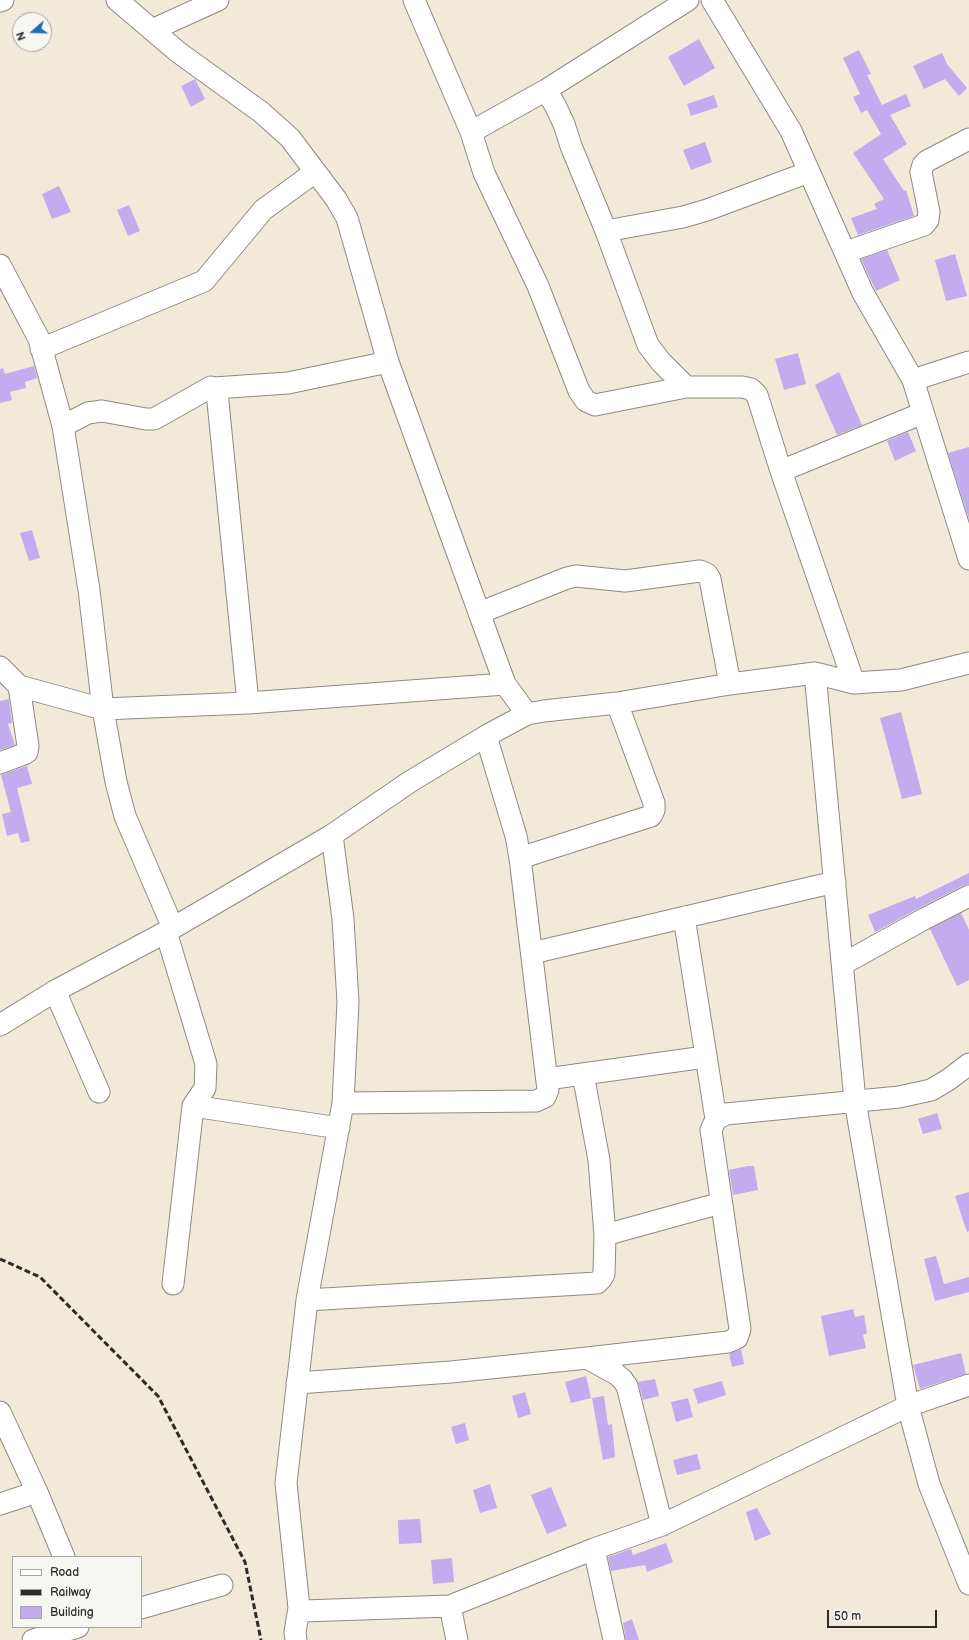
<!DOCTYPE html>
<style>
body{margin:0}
#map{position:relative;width:969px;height:1640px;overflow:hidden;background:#f2ead8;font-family:"Balsamiq Sans",sans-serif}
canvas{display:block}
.legend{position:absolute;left:12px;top:1556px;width:130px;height:72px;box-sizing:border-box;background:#f6f6f2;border:1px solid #a5a5a2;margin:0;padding:5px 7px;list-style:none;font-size:12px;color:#2b2b2b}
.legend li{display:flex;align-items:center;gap:8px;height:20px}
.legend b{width:20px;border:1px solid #a5a5a2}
.north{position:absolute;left:12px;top:12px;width:40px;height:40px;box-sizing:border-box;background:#f6f6f2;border:1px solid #a5a5a2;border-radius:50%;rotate:250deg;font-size:11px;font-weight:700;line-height:16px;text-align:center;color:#2b2b2b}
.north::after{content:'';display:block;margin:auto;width:14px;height:18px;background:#1f6fb2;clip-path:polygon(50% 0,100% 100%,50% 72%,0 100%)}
.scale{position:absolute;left:827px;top:1610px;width:110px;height:18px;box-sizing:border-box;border:2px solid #2b2b2b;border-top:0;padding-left:5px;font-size:12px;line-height:14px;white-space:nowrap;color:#2b2b2b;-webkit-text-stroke:3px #f6f6f2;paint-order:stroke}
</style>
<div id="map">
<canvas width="969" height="1640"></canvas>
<ul class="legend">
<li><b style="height:5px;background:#fff"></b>Road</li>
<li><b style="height:5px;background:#2b2b2b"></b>Railway</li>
<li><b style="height:11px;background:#c0acee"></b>Building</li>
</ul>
<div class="north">N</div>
<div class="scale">50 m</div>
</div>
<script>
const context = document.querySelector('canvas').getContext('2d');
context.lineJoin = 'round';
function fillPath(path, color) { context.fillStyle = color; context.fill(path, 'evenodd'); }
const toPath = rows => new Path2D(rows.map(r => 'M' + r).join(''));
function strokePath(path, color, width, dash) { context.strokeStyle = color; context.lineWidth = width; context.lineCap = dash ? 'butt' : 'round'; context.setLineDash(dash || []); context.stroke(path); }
const building = toPath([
 [699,39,715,68,684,86,668,57],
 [859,50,871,74,867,75,882,105,906,94,911,106,890,115,907,144,883,159,904,191,906,190,914,216,858,235,851,218,877,209,874,204,884,199,853,153,881,134,867,110,861,113,853,97,860,94,843,58],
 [942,53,947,64,967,88,959,96,945,79,924,89,913,66],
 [195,79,205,99,191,107,181,86],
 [714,95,718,107,691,116,687,104],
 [705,142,712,162,691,170,683,150],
 [59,186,71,212,52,219,42,194],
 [129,205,140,231,128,236,117,210],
 [887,250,900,280,876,291,861,259],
 [955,254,967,296,946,301,935,260],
 [798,353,806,384,784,390,775,359],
 [34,366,37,378,25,382,26,388,10,392,12,400,0,403,0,369,3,368,5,374],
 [839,372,862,425,837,435,815,385],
 [908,432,916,451,895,461,887,441],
 [969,447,969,519,948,453],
 [32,530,40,558,29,561,20,533],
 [9,699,12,723,8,724,15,745,0,750,0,701],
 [901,712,922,794,902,799,880,718],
 [27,766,32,784,17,788,30,841,21,843,18,833,7,836,2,814,11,812,1,775],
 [969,873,969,884,964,885,919,908,875,932,868,915,915,896,916,899],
 [961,913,969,930,969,980,957,986,930,929],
 [937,1113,942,1129,923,1134,918,1119],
 [748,1166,754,1166,758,1190,733,1195,729,1170],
 [969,1192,969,1231,967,1232,955,1196],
 [936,1256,944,1284,969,1277,969,1292,935,1301,924,1259],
 [853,1309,855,1317,864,1315,867,1333,863,1335,866,1348,829,1356,821,1316],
 [741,1349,744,1364,732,1367,729,1354],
 [961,1353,966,1374,920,1389,913,1365],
 [586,1376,591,1398,571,1403,565,1382],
 [655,1379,659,1396,643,1400,638,1382],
 [722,1381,726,1395,698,1404,693,1389],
 [525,1392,531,1414,518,1418,512,1396],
 [604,1396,608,1425,612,1424,615,1457,603,1460,592,1398],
 [688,1398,693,1417,676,1422,671,1402],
 [465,1423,469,1440,456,1444,451,1427],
 [697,1454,701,1469,677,1475,673,1460],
 [490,1484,497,1508,480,1513,473,1490],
 [551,1487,567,1526,547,1534,531,1495],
 [757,1508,771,1534,755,1541,746,1512],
 [420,1519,422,1543,399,1544,398,1520],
 [666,1543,673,1562,647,1572,645,1565,611,1571,608,1557,631,1549,633,1555],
 [452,1558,454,1582,433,1584,431,1560],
 [632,1619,639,1640,626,1640,623,1623]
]);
const minor = toPath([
 [117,0,178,52,261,112,290,138,336,199,347,218,388,362,505,684,527,714],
 [414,0,471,132,484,173,538,286,579,391,586,401,595,405,686,387,742,387,751,389,757,395,781,471,854,683],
 [712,0,791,131,863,293,913,380,969,559],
 [0,1,3,0],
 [152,30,218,0],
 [546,90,555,105,564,124,571,146,606,231,648,345,661,362,686,387],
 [471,132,546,90,688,0],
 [606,231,683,217,707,210,809,172],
 [846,252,924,225,928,220,929,212,921,172,923,165,927,161,969,139],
 [0,265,39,339,63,426,89,590,103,709,116,782,125,816,173,928],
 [41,349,204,281,263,210,315,172],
 [913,380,969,362],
 [214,388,217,392,248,703],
 [63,426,88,413,102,411,146,419,154,419,211,387,214,388,288,383,388,362],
 [781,471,923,413],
 [479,613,567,578,576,576,625,581,700,571,707,574,710,579,730,684],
 [0,667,19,686,103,709,248,703,505,684],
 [815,673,855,1101,908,1406,929,1484,969,1584],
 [0,763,24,754,27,752,28,746,19,686],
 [520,858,651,816,654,810,654,803,617,703],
 [166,932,206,1064,205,1088,193,1106],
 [532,953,835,882],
 [843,964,924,919,969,896],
 [55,991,99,1092],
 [0,1025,55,991,166,932,332,835,411,781,486,736,527,714,544,711,617,703,730,684,815,673,854,683,901,680,969,663],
 [547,1079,705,1057],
 [343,1103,536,1101,545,1097,548,1090,520,858,516,836,486,736],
 [716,1119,726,1114,899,1097,931,1090,948,1080,969,1064],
 [605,1235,721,1203],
 [173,1284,193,1106,339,1128],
 [307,1300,597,1283,601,1279,604,1274,605,1235,599,1160,583,1074],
 [587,1358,616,1374,622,1379,627,1386,662,1525],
 [297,1383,451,1372,587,1358,728,1342,737,1338,740,1329,711,1130,716,1119,684,917],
 [0,1412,37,1492,64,1557],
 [0,1504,37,1492],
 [594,1549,614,1640],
 [450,1606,457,1640],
 [141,1608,222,1585],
 [299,1608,303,1611,450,1606,594,1549,662,1525,908,1406,969,1385],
 [33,1640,78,1627],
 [296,1640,295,1632,299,1608,286,1483,307,1300,343,1103,348,1002,343,919,332,835]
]);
const rail = toPath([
 [0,1259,40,1277,158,1396,245,1562,261,1640]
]);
fillPath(building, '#c0acee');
strokePath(minor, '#8e8a82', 23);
strokePath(minor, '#fff', 21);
strokePath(rail, '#2b2b2b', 3, [6, 3]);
</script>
